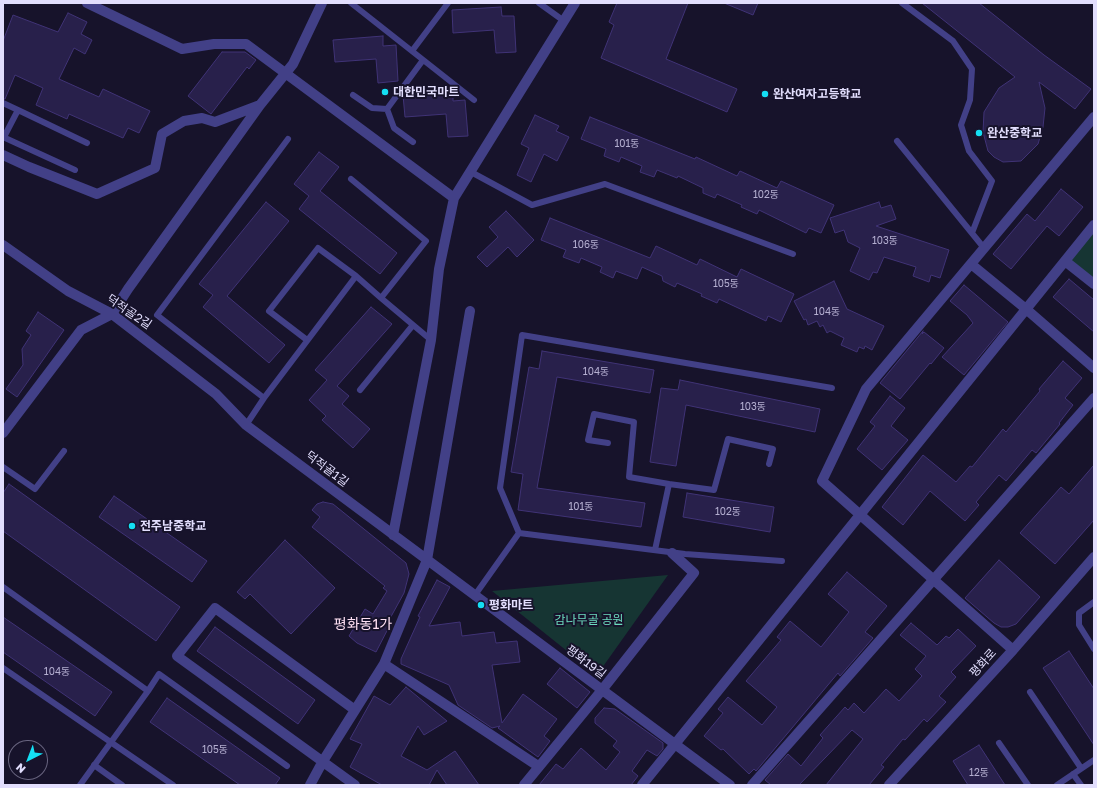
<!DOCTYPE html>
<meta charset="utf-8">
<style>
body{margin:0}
#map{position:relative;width:1097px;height:788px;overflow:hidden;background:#17132b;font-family:"Golos Text",sans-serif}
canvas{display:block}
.frame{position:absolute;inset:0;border:4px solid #e2defd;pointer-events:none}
.north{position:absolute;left:8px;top:740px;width:40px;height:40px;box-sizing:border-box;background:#17132b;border:1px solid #68647f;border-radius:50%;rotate:222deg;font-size:11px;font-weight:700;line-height:16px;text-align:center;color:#e2defd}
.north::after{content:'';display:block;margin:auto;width:14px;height:18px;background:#14dff4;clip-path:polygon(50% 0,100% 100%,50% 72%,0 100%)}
</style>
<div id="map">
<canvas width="1097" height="788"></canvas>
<div class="frame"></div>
<div class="north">N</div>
</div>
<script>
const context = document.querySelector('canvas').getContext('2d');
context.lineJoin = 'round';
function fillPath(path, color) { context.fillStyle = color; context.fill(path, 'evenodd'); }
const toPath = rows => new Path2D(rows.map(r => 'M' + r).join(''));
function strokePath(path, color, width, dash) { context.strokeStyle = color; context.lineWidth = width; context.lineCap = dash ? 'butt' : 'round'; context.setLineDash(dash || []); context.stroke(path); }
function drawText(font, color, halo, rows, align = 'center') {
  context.font = font + ' "Golos Text","Noto Sans KR",sans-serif'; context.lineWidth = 4; context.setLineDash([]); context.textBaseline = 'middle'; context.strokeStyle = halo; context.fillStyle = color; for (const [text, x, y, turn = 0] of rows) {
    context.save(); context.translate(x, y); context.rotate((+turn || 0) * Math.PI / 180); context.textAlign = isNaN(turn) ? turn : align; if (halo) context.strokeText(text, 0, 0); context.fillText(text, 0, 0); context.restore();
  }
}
const green = toPath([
 [1094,225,1094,284,1065,261],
 [668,575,597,675,492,591]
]);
const building = toPath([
 [617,3,688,3,666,59,737,89,727,112,601,58,614,25,609,22,617,3],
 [724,3,758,3,753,15,724,3],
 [922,3,979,3,1044,55,1091,89,1075,109,1039,82,1045,108,1043,127,1038,144,1021,161,1003,162,994,157,988,151,983,132,984,112,999,88,1015,77,922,3],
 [501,7,502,16,514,16,516,52,496,53,494,30,453,33,452,10,501,7],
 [68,13,87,22,81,34,92,40,85,54,74,48,59,79,99,97,103,89,150,111,139,133,128,128,123,138,69,114,67,119,36,105,43,88,15,75,5,99,3,99,3,41,13,15,58,32,68,13],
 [383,36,383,46,396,45,398,81,378,83,376,59,335,62,333,40,383,36],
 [222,52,245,52,256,60,249,69,247,67,211,114,188,96,222,52],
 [453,91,453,101,465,100,468,136,448,137,446,114,405,117,403,95,453,91],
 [535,115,559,126,556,131,569,137,557,161,544,154,531,182,517,175,529,148,521,144,535,115],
 [590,117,695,159,696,157,737,176,740,171,777,188,781,181,834,205,821,233,809,228,806,233,759,210,757,214,741,207,742,205,717,194,715,198,703,193,703,188,678,176,677,178,657,170,654,177,640,172,642,166,621,157,619,162,604,156,606,149,581,139,590,117],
 [319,152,339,167,320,191,397,253,380,274,299,209,309,196,294,184,319,152],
 [1061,189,1083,207,1059,236,1047,226,1011,269,993,254,1027,214,1035,221,1061,189],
 [266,202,289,221,227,296,285,345,269,363,203,307,213,295,199,284,266,202],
 [879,202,881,208,891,205,896,219,876,226,949,250,940,278,931,275,929,282,913,276,916,267,884,257,877,273,873,272,869,280,850,271,860,248,848,242,844,230,835,233,830,218,879,202],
 [506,211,534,240,517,257,508,247,487,267,477,257,498,237,489,227,506,211],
 [550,218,650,258,656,246,697,265,700,259,737,277,741,269,794,294,781,322,768,316,766,321,719,299,717,303,701,296,702,294,677,283,675,287,663,281,662,276,642,267,637,279,616,271,613,278,600,272,602,267,581,258,579,263,563,257,566,250,541,240,550,218],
 [1069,279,1094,300,1094,332,1053,297,1069,279],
 [834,281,847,309,884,326,872,350,865,346,864,349,859,347,857,352,841,345,844,338,830,331,827,333,823,325,820,327,817,321,808,325,806,319,804,320,794,301,834,281],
 [964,285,1008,322,964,375,942,357,973,323,967,315,950,301,964,285],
 [371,307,392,324,337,386,349,396,342,404,370,429,353,448,322,420,326,416,309,400,327,380,315,370,371,307],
 [38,312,64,330,17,397,6,389,23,365,22,349,31,335,26,331,38,312],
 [923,331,922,334,924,332,944,348,931,364,930,363,900,399,880,383,923,331],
 [542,351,654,370,650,393,557,377,537,488,645,503,641,527,518,510,523,474,511,472,529,367,539,369,542,351],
 [1063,361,1082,378,1065,398,1073,405,1059,423,1060,424,1036,453,1032,450,1006,481,999,475,976,502,979,505,965,521,930,491,903,525,882,507,923,455,956,482,970,466,972,467,1003,429,1006,432,1040,391,1039,389,1063,361],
 [680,380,820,409,815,432,686,405,676,466,650,462,661,388,678,390,680,380],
 [890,396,905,408,891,426,908,440,882,470,857,449,875,426,870,422,890,396],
 [1094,465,1094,520,1055,564,1020,533,1061,487,1069,494,1094,465],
 [9,484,180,607,156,641,3,531,3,493,9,484],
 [687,493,774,507,770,532,683,517,687,493],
 [114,496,207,561,192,582,99,517,114,496],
 [323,502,333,504,406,563,409,574,404,593,388,622,391,623,376,652,357,643,349,636,365,609,373,614,387,591,383,588,385,586,312,527,320,517,312,510,317,504,323,502],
 [285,540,335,588,291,634,250,594,245,599,237,592,285,540],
 [999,560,1040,597,1016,624,1008,627,1001,627,994,623,965,598,999,560],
 [847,572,887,606,865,632,873,638,840,676,838,673,756,771,754,769,749,774,723,749,721,750,704,736,723,713,718,709,728,697,762,725,777,707,746,681,781,640,777,637,790,621,821,647,849,612,828,594,847,572],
 [437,580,450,587,429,626,460,622,462,636,494,632,496,643,517,641,520,662,492,665,502,723,523,694,557,719,544,736,550,741,538,757,498,728,500,726,492,728,458,705,449,685,401,664,401,659,420,617,418,616,437,580],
 [3,617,112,692,95,716,3,652,3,617],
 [911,623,937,645,946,636,949,638,958,629,976,646,951,672,956,677,939,696,946,702,927,722,924,719,905,740,903,739,881,765,884,767,869,785,826,785,863,739,852,730,799,785,771,785,765,780,788,754,801,766,823,738,820,735,845,707,848,710,854,703,864,713,886,689,899,701,922,676,915,669,926,656,900,635,911,623],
 [215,627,315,700,298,724,197,651,215,627],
 [1069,651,1094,689,1094,745,1043,668,1069,651],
 [560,668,590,692,577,708,547,684,560,668],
 [406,687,447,721,424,735,418,726,401,756,427,770,455,751,479,785,447,785,437,770,429,785,382,785,350,767,362,744,350,739,374,696,390,705,406,687],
 [167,698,280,778,275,785,240,785,150,722,167,698],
 [604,708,615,709,663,743,663,749,657,756,647,750,632,771,638,776,631,785,539,785,556,764,563,769,581,748,606,770,620,752,613,746,617,741,595,723,595,718,604,708],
 [979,745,1005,785,968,785,953,761,979,745]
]);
const service = toPath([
 [351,3,474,100],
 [539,3,564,21],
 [902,3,953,41,972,69,970,100,961,125,969,151,992,181,972,233],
 [412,51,448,3],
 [353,95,372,108,387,109],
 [3,103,18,110],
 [3,137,75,170],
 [4,137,18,110,87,143],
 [897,141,984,248],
 [413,142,394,128,387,109,423,60],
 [471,172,532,205,605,184,793,254],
 [381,298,431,340],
 [307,340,269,311,318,248,356,276],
 [360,390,413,325],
 [264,398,157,315,288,139],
 [246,425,264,398,356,276,381,298,426,241,351,179],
 [608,443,588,440,594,414,634,422,629,477,669,484],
 [3,467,35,489,64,451],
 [519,533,685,554,782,561],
 [655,550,669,484,714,490,728,439,773,449,769,464],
 [3,587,148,691,159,674,287,766],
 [475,595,519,533,500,488,522,335,832,388],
 [1094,602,1079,613,1079,625,1094,649],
 [3,668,173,785],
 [1030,692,1081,768],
 [999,743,1028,785],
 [94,765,122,785],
 [1073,774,1081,785],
 [80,785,148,691],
 [1057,785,1094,760]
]);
const minor = toPath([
 [87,3,182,49,214,44,246,44,454,198],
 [3,155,29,167,97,194,155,168,162,134,184,121,202,118,215,122,260,105],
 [3,245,68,291,112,314,216,394,246,425,730,785],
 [1065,261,1094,284],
 [971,264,1026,309,1094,368],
 [3,433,81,330,112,314,128,289,260,105,293,64,322,3],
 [393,535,431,340,439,269,454,198,575,3],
 [1013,650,822,481,866,389,1094,117],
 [384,664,538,766],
 [310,785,323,761,384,664,427,560,470,311],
 [355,785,177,656,215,608,355,710],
 [524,785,602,690,694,573,672,553],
 [642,785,1094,225],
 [752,785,1094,398],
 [889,785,1013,650,1094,557]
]);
const markers = [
 [385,92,4,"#14dff4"],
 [765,94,4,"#14dff4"],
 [979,133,4,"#14dff4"],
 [132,526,4,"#14dff4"],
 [481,605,4,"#14dff4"]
];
const numberNames = [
 ["101동",627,144],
 ["102동",766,195],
 ["103동",885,241],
 ["106동",586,245],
 ["105동",726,284],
 ["104동",827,312],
 ["104동",596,372],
 ["103동",753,407],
 ["101동",581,507],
 ["102동",728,512],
 ["104동",57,672],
 ["105동",215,750],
 ["12동",979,773]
];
const poiNames = [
 ["대한민국마트",393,92],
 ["완산여자고등학교",773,94],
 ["완산중학교",987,133],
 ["전주남중학교",140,526],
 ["평화마트",489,605]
];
const streetNames = [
 ["덕적골2길",129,312,34],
 ["덕적골1길",327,469,37],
 ["평화19길",586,662,37],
 ["평화로",983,663,-48]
];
const parkNames = [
 ["감나무골 공원",589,620]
];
const quarterNames = [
 ["평화동1가",363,625]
];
fillPath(green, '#163533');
fillPath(building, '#28204b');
strokePath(building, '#403376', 1);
strokePath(service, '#424087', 6);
strokePath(minor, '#424087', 10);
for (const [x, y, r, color] of markers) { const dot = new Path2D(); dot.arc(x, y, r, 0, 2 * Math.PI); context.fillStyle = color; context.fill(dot); strokePath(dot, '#17132b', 1.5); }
drawText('10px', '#b4aed0', null, numberNames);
drawText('bold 12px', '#e2defd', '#17132b', poiNames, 'left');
drawText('12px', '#e2defd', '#17132b', streetNames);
drawText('12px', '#6cdcbf', '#17132b', parkNames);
drawText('14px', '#fee0f3', '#17132b', quarterNames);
</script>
